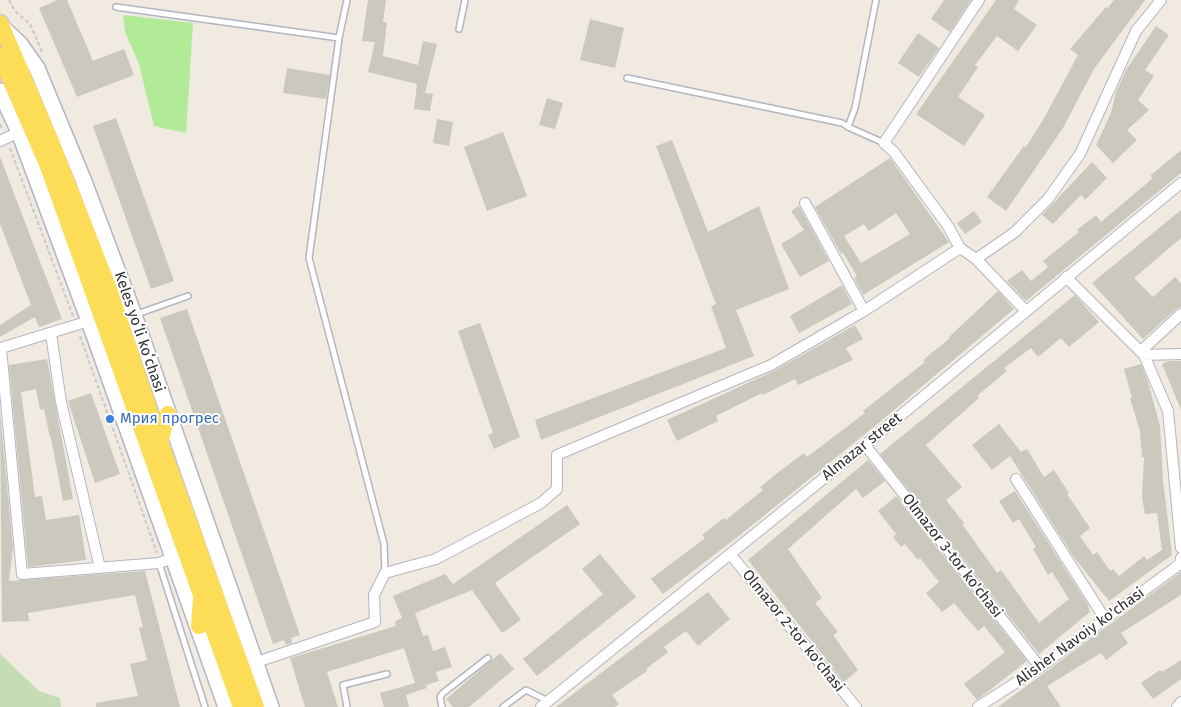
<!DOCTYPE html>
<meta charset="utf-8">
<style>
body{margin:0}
canvas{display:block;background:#f0eae0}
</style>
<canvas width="1181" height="707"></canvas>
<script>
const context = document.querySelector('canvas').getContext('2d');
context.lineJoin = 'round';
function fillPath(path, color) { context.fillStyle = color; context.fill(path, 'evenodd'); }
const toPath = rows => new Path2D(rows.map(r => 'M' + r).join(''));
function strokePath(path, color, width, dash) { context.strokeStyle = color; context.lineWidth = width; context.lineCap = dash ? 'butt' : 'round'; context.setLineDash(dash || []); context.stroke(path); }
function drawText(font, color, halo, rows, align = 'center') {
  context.font = font + ' "Fira Sans",sans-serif'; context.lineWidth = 4; context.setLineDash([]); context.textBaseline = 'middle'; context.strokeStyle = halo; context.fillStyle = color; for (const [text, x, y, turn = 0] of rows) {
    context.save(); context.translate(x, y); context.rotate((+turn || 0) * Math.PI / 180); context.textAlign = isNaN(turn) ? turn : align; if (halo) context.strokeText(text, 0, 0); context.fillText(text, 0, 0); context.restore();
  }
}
const green = toPath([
 [123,15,193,23,186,133,154,126,139,64,125,32]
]);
const cemetery = toPath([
 [0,654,39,691,60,698,61,707,0,707]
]);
const building = toPath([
 [58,0,67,0,93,61,124,49,134,75,77,97,39,8],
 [368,0,386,0,383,22,387,22,383,56,418,65,423,41,437,44,425,93,433,94,430,111,414,109,417,84,368,72,375,42,362,41],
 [944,0,971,0,950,32,931,19],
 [996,0,1019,0,1014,9,1037,25,1018,51,997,36,975,65,978,67,958,97,985,115,964,146,916,114],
 [1114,0,1145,0,1094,69,1063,128,1006,211,987,197,1024,146,1026,147,1043,120,1078,55,1070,49,1106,7,1108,8],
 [590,19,624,28,615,68,580,60],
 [1156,26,1169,35,1145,70,1154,76,1138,100,1149,110,1127,130,1137,140,1113,163,1096,145,1111,113,1116,92,1126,70],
 [918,33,939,48,919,77,898,63],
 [287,68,330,75,326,99,283,93],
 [547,98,563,103,555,129,539,125],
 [116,118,174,281,151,289,93,126],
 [437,119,453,122,449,146,433,143],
 [503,132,527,196,487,211,464,147],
 [672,140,708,232,759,206,789,289,736,310,754,356,541,440,535,420,726,348,711,306,716,304,656,146],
 [1181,150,1181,173,1026,301,1007,281,1022,270,1031,281,1048,267,1043,261,1079,232,1077,230,1096,215,1101,222,1153,178,1150,176],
 [0,157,62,319,39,327,35,317,0,337,0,325,31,305,0,224],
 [890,158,949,242,863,295,854,278,857,276,843,253,841,254,815,207],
 [896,213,910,234,861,263,844,236,864,224,869,231],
 [1092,162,1107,178,1085,200,1081,195,1053,224,1042,215],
 [799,206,829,261,800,277,781,244,804,230,791,211],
 [1181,210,1181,238,1134,278,1153,297,1175,277,1181,284,1181,307,1176,309,1143,339,1092,283],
 [974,211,982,222,965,234,957,223],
 [842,285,852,304,799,333,790,316],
 [998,291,1014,309,875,426,740,535,663,594,651,579,705,538,702,535,724,518,726,520,763,490,760,487,780,471,804,453,807,457,865,413,863,411,925,362,923,360,950,338,949,337],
 [1075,295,1099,322,1069,347,1061,338,1038,357,1031,348,1004,368,1007,371,977,396,979,398,926,445,962,487,946,500,964,523,962,524,997,573,1001,570,1039,623,1069,599,1052,572,1048,575,1033,549,1036,547,1019,519,1013,523,999,501,1015,491,1087,603,1090,612,1039,654,880,454],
 [187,309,300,635,291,638,292,643,286,645,284,640,273,644,160,318],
 [480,323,520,437,494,449,488,435,493,433,458,331],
 [855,325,863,339,846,348,853,360,798,385,795,379,763,395,762,393,716,416,718,421,677,441,667,420,774,371],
 [47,359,73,499,63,501,51,438,50,438,44,409,40,410,36,389,21,392,35,497,42,496,46,520,79,515,86,560,28,567,9,365],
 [1168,361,1181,361,1181,410,1162,364],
 [1141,364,1148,382,1160,426,1163,480,1172,555,1109,601,1073,556,1010,456,992,470,972,445,999,424,1021,452,1027,449,1044,477,1054,470,1069,493,1067,494,1090,528,1080,536,1093,555,1097,552,1110,571,1113,569,1119,576,1144,556,1147,560,1162,550,1157,513,1145,514,1142,497,1144,457,1142,457,1140,431,1130,398,1132,398,1124,369],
 [91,393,120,474,95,483,68,401],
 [0,412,13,548,9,581,145,571,180,707,96,707,96,703,138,696,130,664,147,660,139,628,143,627,135,595,28,613,29,621,2,622],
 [868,460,885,481,863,498,856,489,788,549,822,598,815,603,838,632,833,635,858,670,844,682,748,560],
 [896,496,1027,661,977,700,964,684,1005,652,984,626,978,631,954,603,942,612,926,593,939,582,920,558,918,560,905,544,901,547,893,537,896,534,878,511],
 [567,505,580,524,495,583,521,620,502,633,472,590,415,613,423,636,428,635,433,651,445,647,452,667,436,672,439,681,426,685,427,688,406,695,409,707,384,707,380,693,415,683,404,648,327,672,338,707,305,707,290,658,396,626,395,621,402,618,393,596,445,574,453,584],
 [600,554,636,597,537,676,523,659,603,594,582,569],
 [1181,572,1181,595,1121,633,1128,643,1106,660,1101,653,1047,686,1061,707,998,707],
 [708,592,730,619,698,646,686,631,664,647,668,652,646,669,647,671,612,695,619,704,615,707,556,707],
 [500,653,514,669,469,707,453,707,446,699],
 [1181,660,1181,679,1153,699,1141,683,1160,670,1162,672]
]);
const path = toPath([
 [9,0,15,11,30,24,43,54],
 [0,124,2,129],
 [10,148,73,316],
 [80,336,157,553]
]);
const lane = toPath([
 [347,0,339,38,309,258,384,544,385,573],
 [116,7,339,38],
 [459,29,465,0],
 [627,78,842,123,848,127,855,108,876,0],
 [848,127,884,143],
 [137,314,188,296],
 [159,563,205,707],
 [347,707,343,685,387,674],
 [442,707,440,697,443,693,488,658],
 [503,707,526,690,548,701]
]);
const street = toPath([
 [979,0,884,143,894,152,948,226,960,248,976,259,1026,311],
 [0,141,19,132],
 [805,203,864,311],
 [976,259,1015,232,1048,199,1080,154,1136,31,1161,0],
 [1066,277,1144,355,1168,411,1181,548],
 [89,321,1,348,22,574,159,563,173,558],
 [51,334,61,402,100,568],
 [1141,351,1181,314],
 [1144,355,1181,354],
 [865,445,1040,667],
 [1016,479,1105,619],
 [730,554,856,707],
 [254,663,375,622,374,595,385,573,436,559,541,503,557,489,557,455,771,365,864,311,960,248],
 [541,707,865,445,1181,183],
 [978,707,1040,667,1180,564,1181,558],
 [1177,707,1181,702]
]);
const secondary = toPath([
 [2,27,20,44,37,68,83,179,134,315,271,707],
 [0,91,19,132,89,321,226,707]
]);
const primary = toPath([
 [0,23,51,142,109,289,160,442,256,707],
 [0,56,48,166,241,707],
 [160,442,168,414],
 [199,626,201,599]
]);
const markers = [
 [110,419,5,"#3f7fe0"]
];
const streetNames = [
 ["Keles yoʻli koʻchasi",139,332,71],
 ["Almazar street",862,447,-39],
 ["Olmazor 3-tor ko'chasi",952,556,52],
 ["Olmazor 2-tor ko'chasi",793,631,51],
 ["Alisher Navoiy ko'chasi",1080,637,-36]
];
const shopNames = [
 ["Мрия прогрес",120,419]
];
fillPath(green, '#b1eb98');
fillPath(cemetery, '#c6dcb5');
fillPath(building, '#cbc8be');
strokePath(lane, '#b4b5c2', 8);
strokePath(street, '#b4b5c2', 12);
strokePath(secondary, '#b4b5c2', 18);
strokePath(primary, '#c9c9c9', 19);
strokePath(path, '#c9c9c9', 2, [4, 2.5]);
strokePath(lane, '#fff', 5);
strokePath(street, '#fff', 10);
strokePath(secondary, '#fff', 15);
strokePath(primary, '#fddd58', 16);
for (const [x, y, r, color] of markers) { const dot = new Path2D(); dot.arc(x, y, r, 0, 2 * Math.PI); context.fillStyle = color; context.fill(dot); strokePath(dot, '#fff', 2); }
drawText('15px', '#2e2e2e', '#fff', streetNames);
drawText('15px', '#366cbe', '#fff', shopNames, 'left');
</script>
